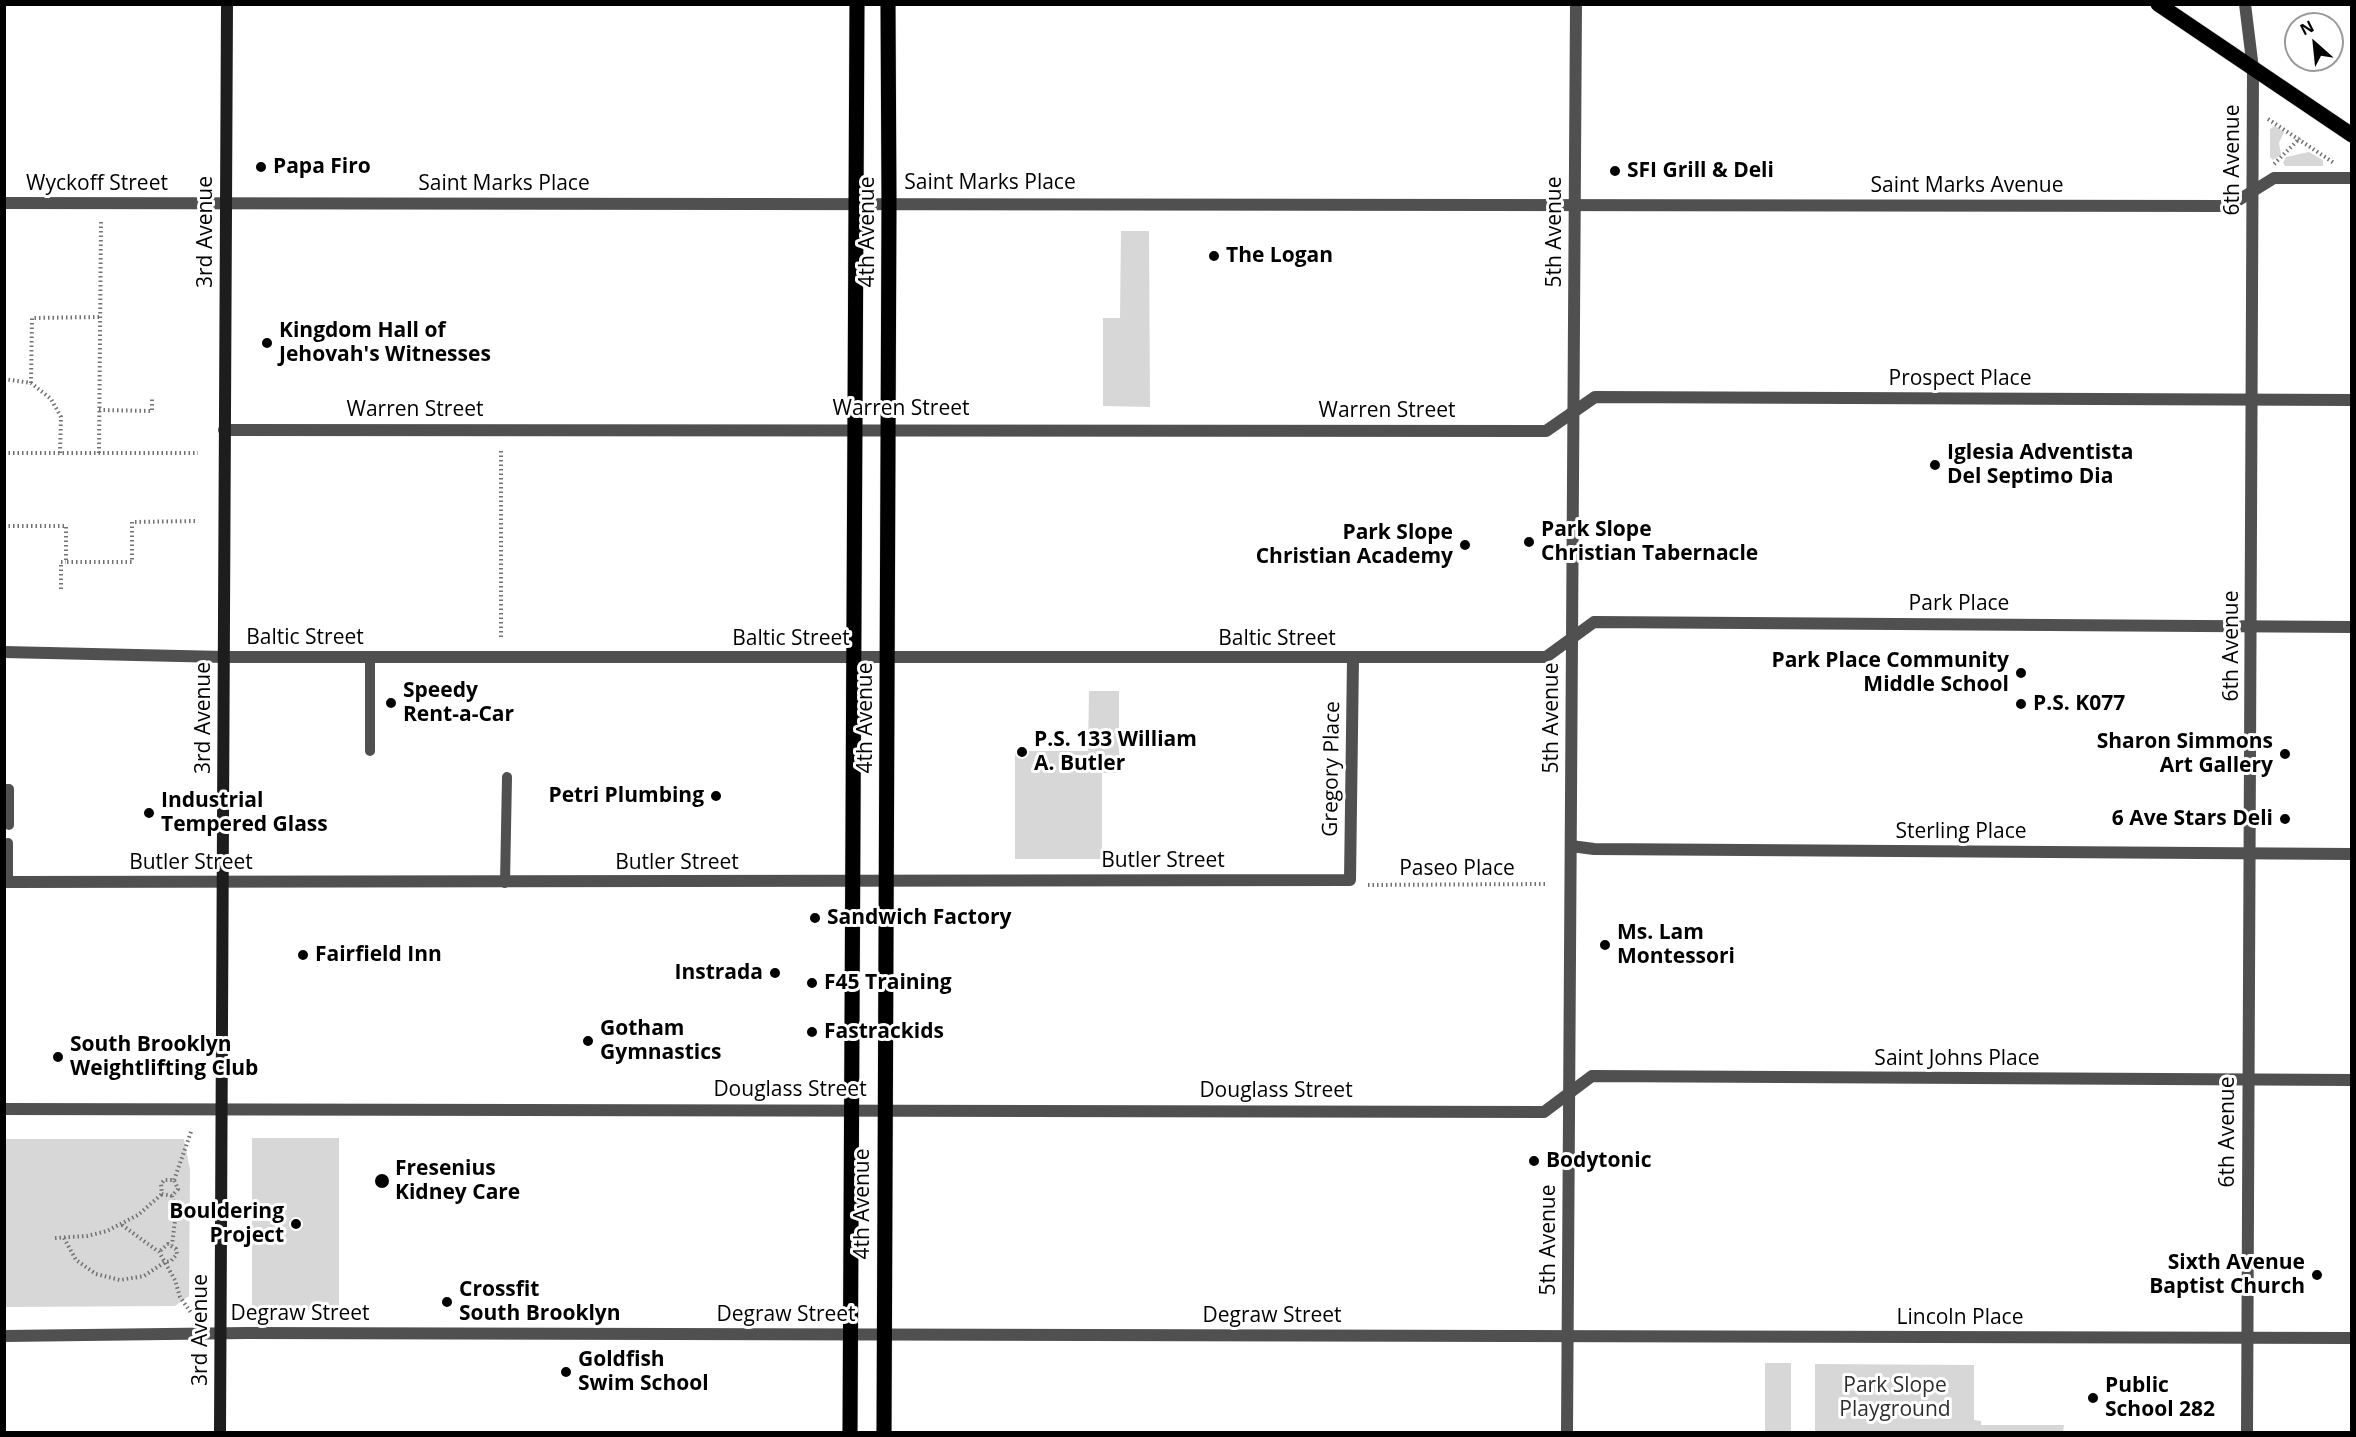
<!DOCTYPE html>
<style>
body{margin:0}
#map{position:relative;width:2356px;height:1437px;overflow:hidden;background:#fff;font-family:"Open Sans",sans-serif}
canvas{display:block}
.frame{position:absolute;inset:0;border:6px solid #000;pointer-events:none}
.north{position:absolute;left:2284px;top:12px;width:60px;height:60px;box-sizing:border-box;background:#fff;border:2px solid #999;border-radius:50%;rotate:333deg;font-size:16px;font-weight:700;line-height:24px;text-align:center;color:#000}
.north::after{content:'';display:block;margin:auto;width:21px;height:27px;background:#000;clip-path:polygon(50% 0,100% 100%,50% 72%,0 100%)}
</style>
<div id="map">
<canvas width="2356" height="1437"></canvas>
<div class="frame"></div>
<div class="north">N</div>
</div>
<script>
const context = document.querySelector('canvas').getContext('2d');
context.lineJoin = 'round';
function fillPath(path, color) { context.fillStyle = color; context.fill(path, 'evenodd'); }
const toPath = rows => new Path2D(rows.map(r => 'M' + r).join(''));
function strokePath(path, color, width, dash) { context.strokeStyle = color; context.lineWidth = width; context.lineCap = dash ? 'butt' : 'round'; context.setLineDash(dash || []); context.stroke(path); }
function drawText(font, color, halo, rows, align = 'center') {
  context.font = font + ' "Open Sans",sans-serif'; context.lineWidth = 6; context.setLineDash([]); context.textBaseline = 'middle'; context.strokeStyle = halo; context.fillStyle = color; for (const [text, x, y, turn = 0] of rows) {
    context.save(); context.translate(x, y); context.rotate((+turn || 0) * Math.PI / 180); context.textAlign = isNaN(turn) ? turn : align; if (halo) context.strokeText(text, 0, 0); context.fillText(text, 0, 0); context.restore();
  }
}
const green = toPath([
 [2275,126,2284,132,2279,143,2281,155,2273,160,2270,157,2270,129],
 [2309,152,2323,160,2323,166,2285,166,2283,163,2286,157],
 [1121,231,1149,231,1150,407,1103,406,1103,318,1120,318],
 [1089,691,1119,691,1119,773,1102,773,1102,859,1015,859,1015,751,1088,751],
 [252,1138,339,1138,339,1310,252,1310],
 [5,1139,184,1139,190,1169,189,1296,175,1306,5,1307],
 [1765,1363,1791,1363,1791,1432,1765,1432],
 [1815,1364,1974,1365,1974,1420,1981,1421,1981,1425,2064,1425,2063,1432,1815,1432]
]);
const path = toPath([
 [2268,119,2334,163],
 [2274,164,2300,138],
 [4,379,31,383,51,399,61,417,60,453],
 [31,383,32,318,100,317],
 [99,410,152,411,152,398],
 [4,453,198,453],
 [99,453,101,222],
 [4,526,66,526,66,562,132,562,132,522,196,521],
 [61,589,61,562,66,562],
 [501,637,501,449],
 [1368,885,1546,884],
 [174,1180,192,1129],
 [172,1196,162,1194,161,1184,164,1180,174,1180,178,1189,172,1196,176,1212,172,1245],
 [122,1225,159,1252,175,1280,180,1297,192,1314],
 [55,1238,87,1236,107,1231,138,1215,162,1194],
 [64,1238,76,1260,96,1274,120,1280,144,1276,165,1262,171,1261,177,1254,176,1249,168,1244,159,1252]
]);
const service = toPath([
 [370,751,370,658],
 [4,789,9,789,9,825],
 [8,882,8,843],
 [505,883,507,777]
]);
const minor = toPath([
 [2245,4,2253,69],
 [4,203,2229,206,2274,178,2352,178],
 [224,430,1546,431,1595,397,2352,400],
 [4,652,224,657,1546,657,1594,622,2352,627],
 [1571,846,1594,849,2352,854],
 [4,882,1350,880,1353,658],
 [4,1109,1544,1112,1592,1076,2352,1080],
 [4,1336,247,1333,2352,1338]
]);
const tertiary = toPath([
 [1567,1432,1576,4],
 [2247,1432,2253,69]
]);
const secondary = toPath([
 [220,1432,227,4]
]);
const primary = toPath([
 [2158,4,2352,135],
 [850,1432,857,4],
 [884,1432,889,203,888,4]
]);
const markers = [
 [261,167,6,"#000"],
 [1615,171,6,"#000"],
 [1214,256,6,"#000"],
 [267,343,6,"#000"],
 [1935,465,6,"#000"],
 [1529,542,6,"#000"],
 [1465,545,6,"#000"],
 [2021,673,6,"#000"],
 [391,703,6,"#000"],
 [2021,704,6,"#000"],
 [1022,752,6,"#000"],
 [2285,754,6,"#000"],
 [716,796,6,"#000"],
 [149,813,6,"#000"],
 [2285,819,6,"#000"],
 [815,918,6,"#000"],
 [1605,945,6,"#000"],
 [303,955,6,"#000"],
 [775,973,6,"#000"],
 [812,983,6,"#000"],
 [812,1032,6,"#000"],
 [588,1041,6,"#000"],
 [58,1057,6,"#000"],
 [1534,1161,6,"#000"],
 [382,1181,8,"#000"],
 [296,1224,6,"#000"],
 [2317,1275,6,"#000"],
 [447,1302,6,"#000"],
 [566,1372,6,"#000"],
 [2093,1398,6,"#000"]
];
const streetNames = [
 ["6th Avenue",2233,160,-90],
 ["Saint Marks Place",990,183],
 ["Wyckoff Street",97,184],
 ["Saint Marks Place",504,184],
 ["Saint Marks Avenue",1967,186],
 ["3rd Avenue",206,232,-90],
 ["4th Avenue",868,232,-90],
 ["5th Avenue",1555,232,-90],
 ["Prospect Place",1960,379],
 ["Warren Street",901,409],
 ["Warren Street",415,410],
 ["Warren Street",1387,411],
 ["Park Place",1959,604],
 ["Baltic Street",305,638],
 ["Baltic Street",791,639],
 ["Baltic Street",1277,639],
 ["6th Avenue",2232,646,-90],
 ["3rd Avenue",204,718,-90],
 ["4th Avenue",866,718,-90],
 ["5th Avenue",1552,718,-90],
 ["Gregory Place",1332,769,-89],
 ["Sterling Place",1961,832],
 ["Butler Street",1163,861],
 ["Butler Street",191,863],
 ["Butler Street",677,863],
 ["Paseo Place",1457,869],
 ["Saint Johns Place",1957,1059],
 ["Douglass Street",790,1090],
 ["Douglass Street",1276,1091],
 ["6th Avenue",2228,1132,-90],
 ["4th Avenue",863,1204,-90],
 ["5th Avenue",1549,1240,-90],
 ["Degraw Street",300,1314],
 ["Degraw Street",786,1315],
 ["Degraw Street",1272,1316],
 ["Lincoln Place",1960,1318],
 ["3rd Avenue",201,1330,-90]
];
const poiNames = [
 ["Papa Firo",273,167],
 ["SFI Grill & Deli",1627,171],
 ["The Logan",1226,256],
 ["Kingdom Hall of",279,331],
 ["Jehovah's Witnesses",279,355],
 ["Iglesia Adventista",1947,453],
 ["Del Septimo Dia",1947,477],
 ["Park Slope",1541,530],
 ["Christian Tabernacle",1541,554],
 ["Park Slope",1453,533,"right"],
 ["Christian Academy",1453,557,"right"],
 ["Park Place Community",2009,661,"right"],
 ["Middle School",2009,685,"right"],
 ["Speedy",403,691],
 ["Rent-a-Car",403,715],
 ["P.S. K077",2033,704],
 ["P.S. 133 William",1034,740],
 ["A. Butler",1034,764],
 ["Sharon Simmons",2273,742,"right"],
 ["Art Gallery",2273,766,"right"],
 ["Petri Plumbing",704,796,"right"],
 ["Industrial",161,801],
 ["Tempered Glass",161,825],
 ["6 Ave Stars Deli",2273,819,"right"],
 ["Sandwich Factory",827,918],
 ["Ms. Lam",1617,933],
 ["Montessori",1617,957],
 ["Fairfield Inn",315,955],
 ["Instrada",763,973,"right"],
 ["F45 Training",824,983],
 ["Gotham",600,1029],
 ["Gymnastics",600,1053],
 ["Fastrackids",824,1032],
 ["South Brooklyn",70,1045],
 ["Weightlifting Club",70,1069],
 ["Bodytonic",1546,1161],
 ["Fresenius",395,1169],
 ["Kidney Care",395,1193],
 ["Bouldering",284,1212,"right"],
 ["Project",284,1236,"right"],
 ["Sixth Avenue",2305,1263,"right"],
 ["Baptist Church",2305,1287,"right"],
 ["Crossfit",459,1290],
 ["South Brooklyn",459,1314],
 ["Goldfish",578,1360],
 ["Swim School",578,1384],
 ["Public",2105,1386],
 ["School 282",2105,1410]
];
const parkNames = [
 ["Park Slope",1895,1386],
 ["Playground",1895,1410]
];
fillPath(green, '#d7d7d7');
strokePath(primary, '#dbdbdb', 16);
strokePath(path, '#727272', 4, [1.5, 3]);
strokePath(service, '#505050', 10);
strokePath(minor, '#505050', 12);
strokePath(tertiary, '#505050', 12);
strokePath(secondary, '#1d1d1d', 12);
strokePath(primary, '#000', 15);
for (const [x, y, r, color] of markers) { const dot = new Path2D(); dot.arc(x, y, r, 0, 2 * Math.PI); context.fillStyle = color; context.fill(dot); strokePath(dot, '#fff', 2); }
drawText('21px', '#000', '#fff', streetNames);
drawText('bold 21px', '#000', '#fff', poiNames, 'left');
drawText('21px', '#2e2e2e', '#fff', parkNames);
</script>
